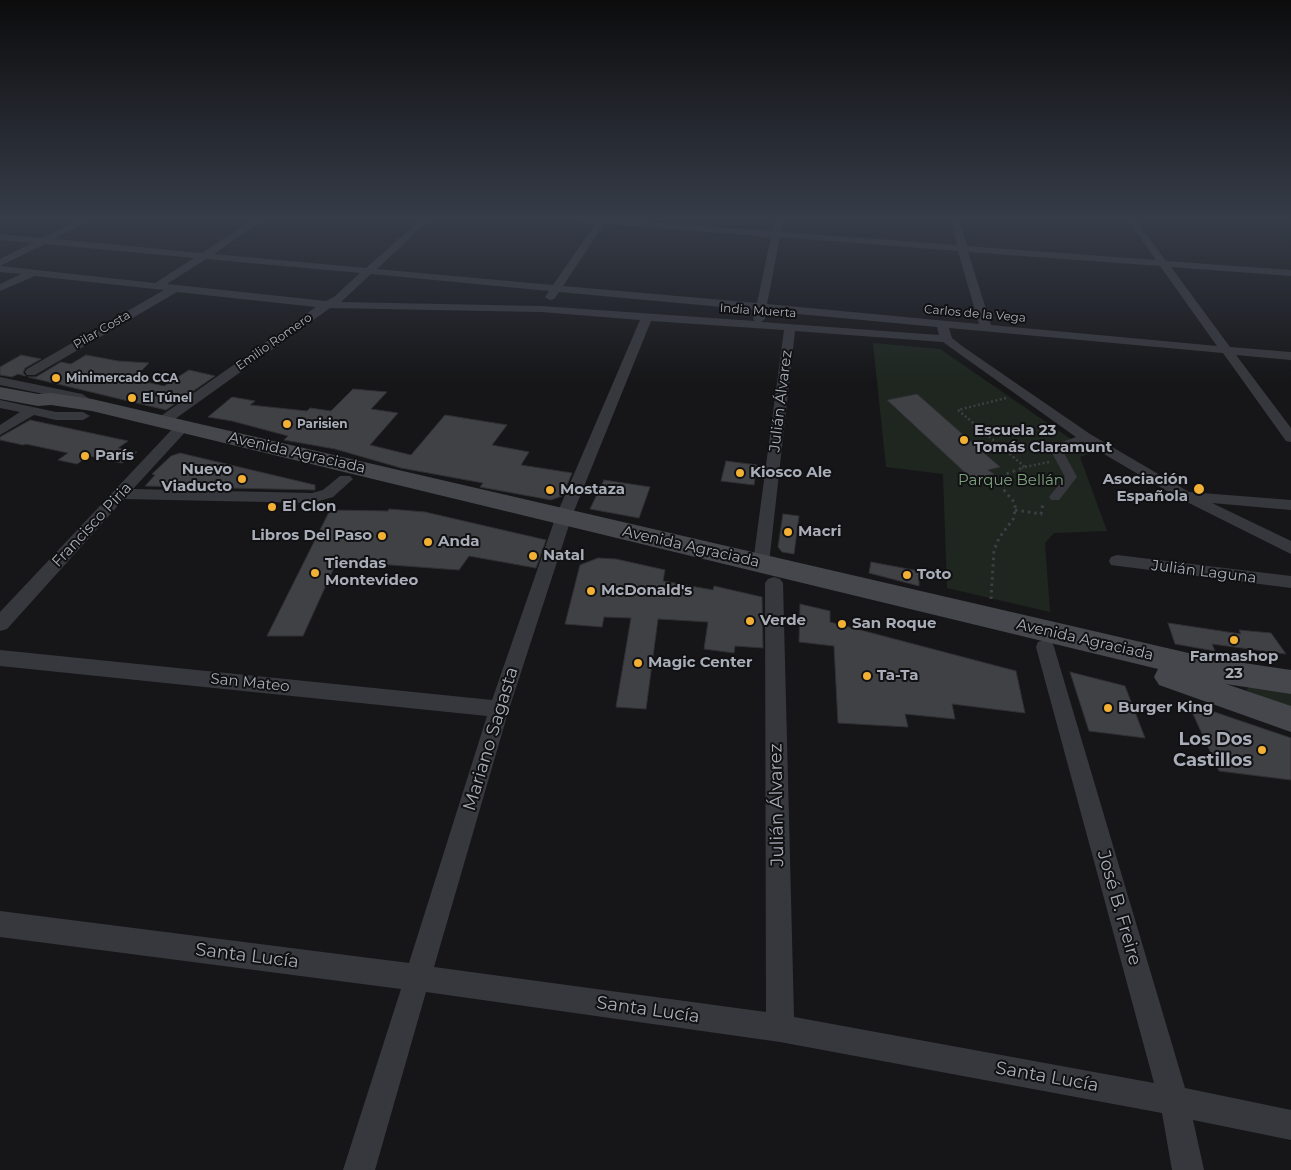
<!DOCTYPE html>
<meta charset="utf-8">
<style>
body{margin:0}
canvas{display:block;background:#161618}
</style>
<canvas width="1291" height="1170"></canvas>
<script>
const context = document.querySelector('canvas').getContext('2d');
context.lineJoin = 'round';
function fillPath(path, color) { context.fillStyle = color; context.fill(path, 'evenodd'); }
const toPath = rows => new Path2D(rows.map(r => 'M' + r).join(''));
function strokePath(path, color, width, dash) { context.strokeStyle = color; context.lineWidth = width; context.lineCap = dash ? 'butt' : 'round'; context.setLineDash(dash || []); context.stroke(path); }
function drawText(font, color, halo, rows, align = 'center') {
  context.font = font + ' Montserrat,sans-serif'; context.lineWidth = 4; context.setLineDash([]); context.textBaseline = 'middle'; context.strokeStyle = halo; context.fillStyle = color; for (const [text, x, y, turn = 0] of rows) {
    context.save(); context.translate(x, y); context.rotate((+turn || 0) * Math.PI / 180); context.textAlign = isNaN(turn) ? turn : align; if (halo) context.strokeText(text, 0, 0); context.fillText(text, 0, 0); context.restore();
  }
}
const green = toPath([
 [873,343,940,349,1091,453,1080,457,1107,531,1054,533,1045,543,1050,612,947,588,943,474,886,467],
 [1249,687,1291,692,1291,710,1249,694,1246,690]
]);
const building = toPath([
 [21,355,41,359,25,368,23,373,26,376,18,374,12,377,0,375,0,367,21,355],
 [86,355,118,361,149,363,133,379,164,386,189,370,215,376,166,410,28,377,36,377,61,362,71,364,86,355],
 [353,389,387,392,371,409,398,413,370,445,411,455,445,415,507,425,492,445,529,452,521,465,572,473,565,490,562,496,551,500,480,487,483,483,401,468,335,449,284,440,288,436,232,421,208,417,232,397,255,401,250,405,307,411,310,408,331,411,353,389],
 [917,394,1000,467,988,470,994,474,973,480,887,400,917,394],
 [30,420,128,441,118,448,137,452,122,463,89,456,77,464,58,460,68,453,26,444,23,445,0,440,0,437,30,420],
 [180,453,315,485,315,490,145,486,155,475,152,474,171,456,180,453],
 [726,461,757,465,754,485,721,481,726,461],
 [604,480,650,487,639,518,590,509,604,480],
 [389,509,425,512,546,540,536,568,469,556,459,570,337,561,303,636,267,636,330,510,388,511,389,509],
 [783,514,799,516,794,554,782,552,778,547,783,514],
 [598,558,616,559,665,570,663,581,713,590,714,586,762,597,763,648,735,646,734,653,704,649,708,622,658,619,646,709,616,707,631,618,604,617,602,627,565,624,580,565,598,558],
 [871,562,919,571,919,586,869,573,871,562],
 [800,604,830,611,830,622,1016,671,1025,713,952,704,955,719,905,714,908,727,838,723,834,646,799,642,800,604],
 [1168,623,1241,634,1239,630,1271,633,1286,654,1212,644,1215,651,1175,644,1168,623],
 [1070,672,1125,686,1145,738,1089,731,1070,672],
 [1188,703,1291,738,1291,780,1219,771,1188,703]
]);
const pathFar1 = toPath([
 [1006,398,958,410,1025,467,1022,468],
 [1025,467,1049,462]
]);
const path = toPath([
 [1015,510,1041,514,1043,503],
 [991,599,994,550,999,538,1014,518,1015,510,1015,503,1003,489,1006,474,1025,467]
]);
const pedestrian = toPath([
 [1085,434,1091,437,1089,439,1065,448,1064,453,1077,477,1059,500,1051,500,1049,497,1065,477,1052,453,1054,446,1056,444,1085,434]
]);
const minor = toPath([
 [80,219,91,219,54,239,202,253,254,219,264,219,214,254,366,268,421,219,430,219,377,269,553,285,596,223,575,222,571,219,608,219,772,231,775,219,783,219,781,232,957,245,951,219,959,219,967,246,1156,260,1127,219,1135,219,1166,261,1291,270,1291,276,1171,267,1230,347,1291,352,1291,360,1236,355,1291,428,1291,442,1286,441,1223,353,949,328,952,338,962,346,1090,434,1189,492,1291,500,1291,510,1212,503,1291,541,1291,554,1179,498,1080,440,943,342,795,331,769,563,767,567,761,569,755,567,753,563,784,330,651,321,572,516,509,709,434,967,766,1012,765,583,768,579,774,577,780,579,783,583,794,1017,1154,1083,1036,647,1038,642,1045,640,1052,642,1054,647,1185,1088,1291,1110,1291,1140,1193,1120,1204,1170,1172,1170,1162,1113,780,1042,426,992,375,1170,343,1170,401,989,0,937,0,911,409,963,487,716,0,666,0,650,492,700,556,516,640,320,541,312,330,308,168,424,163,425,158,424,156,421,158,418,316,307,177,292,35,375,27,375,25,372,27,369,164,290,35,276,0,291,0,284,21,274,0,272,0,259,32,243,0,240,0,234,42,238,80,219],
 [604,224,771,237,757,303,563,286,604,224],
 [780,237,958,251,979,324,767,304,780,237],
 [45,244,194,258,155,283,0,266,45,244],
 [968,252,1160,266,1217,346,991,325,968,252],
 [206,259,360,273,334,297,326,301,167,284,206,259],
 [371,274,549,291,545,297,550,300,554,299,559,292,755,310,753,319,755,321,541,306,341,302,371,274],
 [766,311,937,327,939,335,761,322,765,319,766,311],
 [0,377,82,394,99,405,92,409,73,400,0,385,0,377],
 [0,400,56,412,83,412,90,416,83,420,56,420,34,415,0,435,0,425,20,412,0,408,0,400],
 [183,422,188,423,190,426,188,429,133,489,312,493,323,490,340,476,350,476,353,479,333,497,312,503,124,499,7,629,0,631,0,612,178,423,183,422],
 [1117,555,1291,576,1291,588,1111,565,1109,561,1111,557,1117,555]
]);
const secondary = toPath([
 [0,387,38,394,51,393,92,399,1210,658,1291,670,1291,694,1226,684,1291,706,1291,732,1159,685,1154,677,1158,669,92,411,51,405,38,406,0,399,0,387]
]);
const markers = [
 [56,378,5,"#f2b134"],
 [132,398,5,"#f2b134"],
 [287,424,5,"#f2b134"],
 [964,440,5,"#f2b134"],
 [85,456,5,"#f2b134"],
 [740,473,5,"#f2b134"],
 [242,479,5,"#f2b134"],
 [1199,489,6,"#f2b134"],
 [550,490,5,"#f2b134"],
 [272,507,5,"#f2b134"],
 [788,532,5,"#f2b134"],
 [382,536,5,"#f2b134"],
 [428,542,5,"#f2b134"],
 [533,556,5,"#f2b134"],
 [315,573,5,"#f2b134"],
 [907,575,5,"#f2b134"],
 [591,591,5,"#f2b134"],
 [750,621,5,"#f2b134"],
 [842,624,5,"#f2b134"],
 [1234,640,5,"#f2b134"],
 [638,663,5,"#f2b134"],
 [867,676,5,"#f2b134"],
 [1108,708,5,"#f2b134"],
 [1262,750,5,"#f2b134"]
];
const farStreetnames = [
 ["India Muerta",758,311,4],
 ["Carlos de la Vega",975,314,5],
 ["Pilar Costa",102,330,-30],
 ["Emilio Romero",274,342,-35]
];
const farPoinames = [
 ["Minimercado CCA",66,378],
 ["El Túnel",142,398],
 ["Parisien",297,424]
];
const streetNames = [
 ["Julián Álvarez",781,401,-83],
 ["Avenida Agraciada",297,453,13],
 ["Francisco Piria",92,525,-47],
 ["Avenida Agraciada",691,547,13],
 ["Julián Laguna",1204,572,7],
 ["Avenida Agraciada",1085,640,13],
 ["San Mateo",250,683,6]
];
const poiNames = [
 ["Escuela 23",974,431],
 ["Tomás Claramunt",974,448],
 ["París",95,456],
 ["Nuevo",232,470,"right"],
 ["Viaducto",232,487,"right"],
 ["Kiosco Ale",750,473],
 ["Asociación",1188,480,"right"],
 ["Española",1188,497,"right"],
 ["Mostaza",560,490],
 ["El Clon",282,507],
 ["Macri",798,532],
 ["Libros Del Paso",372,536,"right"],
 ["Anda",438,542],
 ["Natal",543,556],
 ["Tiendas",325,564],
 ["Montevideo",325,581],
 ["Toto",917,575],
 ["McDonald's",601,591],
 ["Verde",760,621],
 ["San Roque",852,624],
 ["Farmashop",1234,657,"center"],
 ["23",1234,674,"center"],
 ["Magic Center",648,663],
 ["Ta-Ta",877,676],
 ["Burger King",1118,708]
];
const parkNames = [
 ["Parque Bellán",1011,481]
];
const nearStreetnames = [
 ["Mariano Sagasta",491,739,-73],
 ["Julián Álvarez",777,805,-91],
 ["José B. Freire",1119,908,74],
 ["Santa Lucía",247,956,7],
 ["Santa Lucía",648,1010,8],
 ["Santa Lucía",1047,1077,10]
];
const nearPoinames = [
 ["Los Dos",1252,740],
 ["Castillos",1252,761]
];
fillPath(green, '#1e261f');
fillPath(building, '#404145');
strokePath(building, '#303034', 1);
strokePath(pathFar1, '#3d3f44', 2.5, [2, 2.5]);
strokePath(path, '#3d3f44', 3, [2.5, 4]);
fillPath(pedestrian, '#37383d');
fillPath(minor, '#37383d');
fillPath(secondary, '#45474d');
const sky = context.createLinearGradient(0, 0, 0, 383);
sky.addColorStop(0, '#0c0c0d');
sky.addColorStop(0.57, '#363c48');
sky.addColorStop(1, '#363c4800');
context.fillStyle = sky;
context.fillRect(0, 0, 1291, 383);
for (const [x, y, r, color] of markers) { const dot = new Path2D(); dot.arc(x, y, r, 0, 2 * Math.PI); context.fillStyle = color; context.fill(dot); strokePath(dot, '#111113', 2); }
drawText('12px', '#a8adb8', '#111113', farStreetnames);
drawText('bold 12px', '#a8adb8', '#111113', farPoinames, 'left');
drawText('15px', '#a8adb8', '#111113', streetNames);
drawText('bold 15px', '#a8adb8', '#111113', poiNames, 'left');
drawText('15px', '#7fa381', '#111113', parkNames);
drawText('18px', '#a8adb8', '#111113', nearStreetnames);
drawText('bold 18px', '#a8adb8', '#111113', nearPoinames, 'right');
</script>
